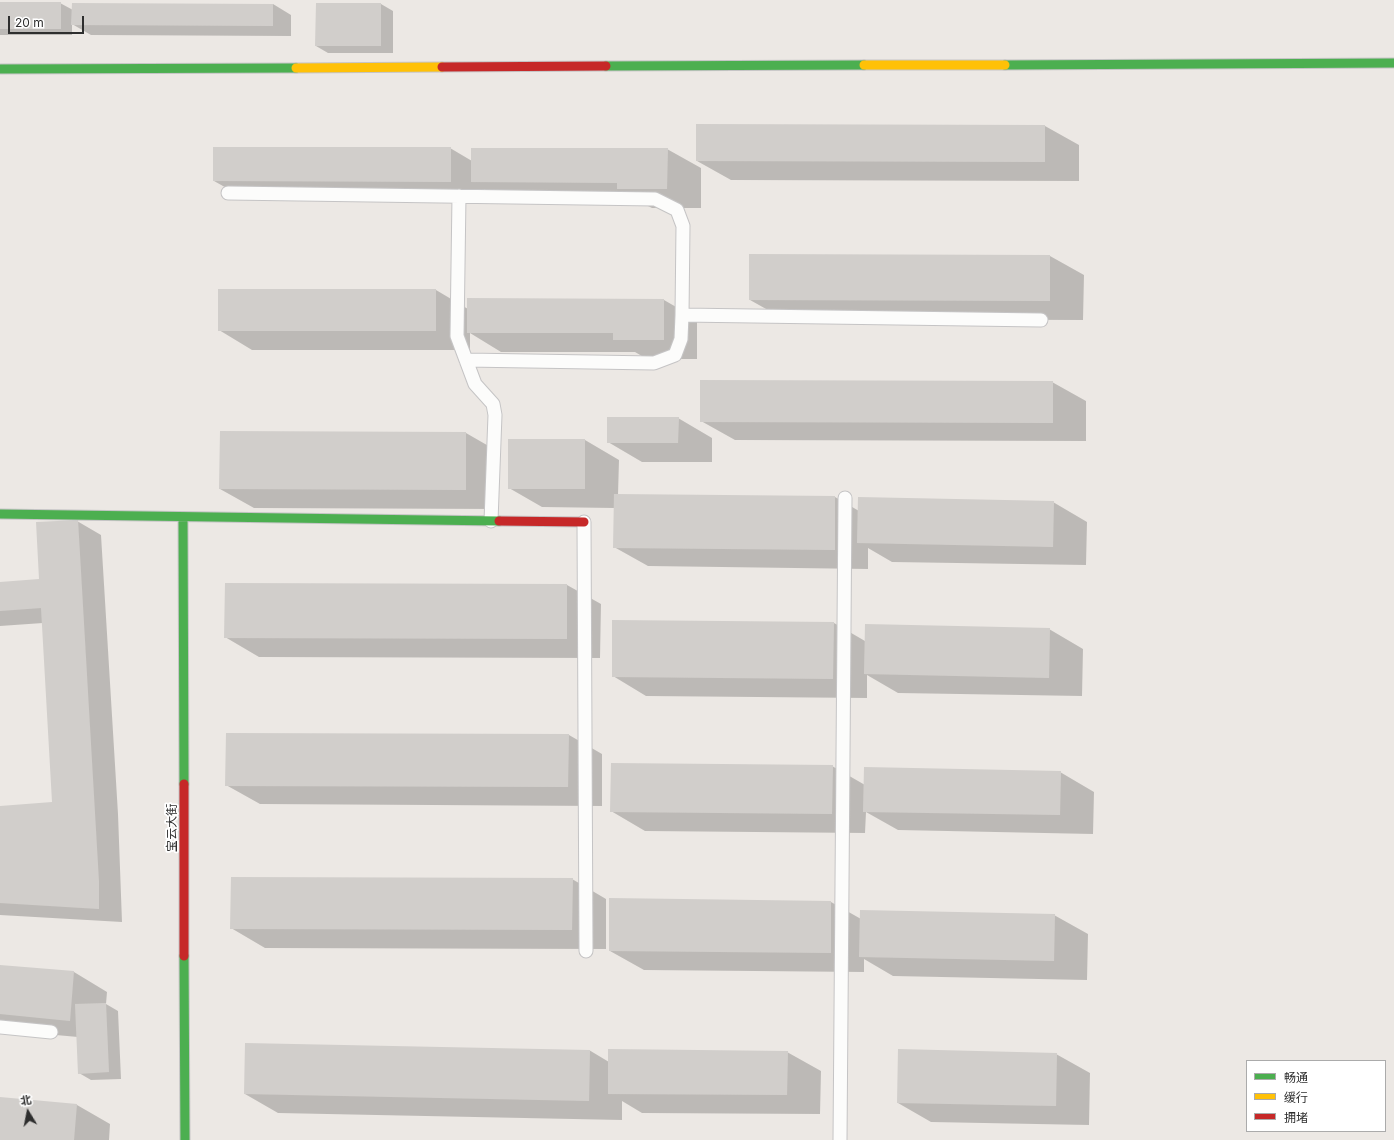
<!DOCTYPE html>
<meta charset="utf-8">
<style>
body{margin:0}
#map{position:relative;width:1394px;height:1140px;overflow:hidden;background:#ece8e4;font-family:Inter,"Noto Sans SC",sans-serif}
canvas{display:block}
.legend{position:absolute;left:1246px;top:1060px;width:140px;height:72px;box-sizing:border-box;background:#fff;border:1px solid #ababab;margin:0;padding:5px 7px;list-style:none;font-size:12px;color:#2e2e2e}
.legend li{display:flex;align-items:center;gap:8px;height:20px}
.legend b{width:20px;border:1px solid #ababab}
.north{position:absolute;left:8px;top:1092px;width:40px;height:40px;-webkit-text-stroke:3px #fff;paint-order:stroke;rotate:350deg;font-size:11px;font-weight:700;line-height:16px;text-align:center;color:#2e2e2e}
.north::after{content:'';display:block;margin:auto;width:14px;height:18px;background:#2e2e2e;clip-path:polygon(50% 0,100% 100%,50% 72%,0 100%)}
.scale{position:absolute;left:8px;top:16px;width:76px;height:18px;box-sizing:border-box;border:2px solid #2e2e2e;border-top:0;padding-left:5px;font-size:12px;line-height:14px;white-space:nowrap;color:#2e2e2e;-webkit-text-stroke:3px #fff;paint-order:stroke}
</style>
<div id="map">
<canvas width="1394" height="1140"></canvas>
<ul class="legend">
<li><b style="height:5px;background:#4caf50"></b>畅通</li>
<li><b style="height:5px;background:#ffc107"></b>缓行</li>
<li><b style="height:5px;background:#c62828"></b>拥堵</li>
</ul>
<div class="north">北</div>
<div class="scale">20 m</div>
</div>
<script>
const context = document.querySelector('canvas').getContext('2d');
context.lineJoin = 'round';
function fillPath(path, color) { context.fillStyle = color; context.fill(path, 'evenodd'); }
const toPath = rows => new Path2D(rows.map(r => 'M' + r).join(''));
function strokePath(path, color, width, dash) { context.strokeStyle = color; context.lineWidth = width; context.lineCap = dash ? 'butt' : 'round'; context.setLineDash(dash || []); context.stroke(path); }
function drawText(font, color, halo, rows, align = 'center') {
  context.font = font + ' Inter,"Noto Sans SC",sans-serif'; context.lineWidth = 3.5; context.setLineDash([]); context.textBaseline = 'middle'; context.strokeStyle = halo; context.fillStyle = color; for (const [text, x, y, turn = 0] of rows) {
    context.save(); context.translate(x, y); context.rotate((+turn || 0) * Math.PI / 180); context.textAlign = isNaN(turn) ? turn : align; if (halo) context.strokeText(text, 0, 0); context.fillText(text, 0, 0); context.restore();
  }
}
const shadow = toPath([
 [0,3,60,3,73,10,273,4,291,15,291,36,91,35,72,24,72,35,0,35],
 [381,4,393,11,393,53,328,53,316,46],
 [697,125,1045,126,1079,145,1079,181,731,180,697,161],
 [450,148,472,161,667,149,701,168,701,208,652,208,640,202,506,201,484,189,484,201,248,200,214,181],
 [1050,256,1084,275,1083,320,784,319,750,300],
 [219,290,436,290,468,309,664,300,697,319,697,359,647,359,635,352,501,352,470,333,470,350,252,350,219,330],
 [1052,382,1086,401,1086,441,735,440,701,421],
 [678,418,712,438,712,462,642,462,608,442],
 [466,433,499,452,499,509,254,508,220,489],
 [509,440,585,440,619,460,618,495,835,497,859,511,1053,502,1087,522,1086,565,892,562,868,548,868,569,648,566,614,547,614,508,542,507,509,488],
 [77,521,101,535,118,814,122,922,0,915,0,807,53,803,43,623,0,626,0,583,40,580],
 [226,584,567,585,601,604,600,658,259,657,225,637],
 [834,623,865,641,1049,629,1083,649,1082,696,898,693,867,675,867,698,646,696,613,676],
 [569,735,602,754,602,806,260,804,226,785],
 [832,766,865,785,1060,772,1094,792,1093,834,898,830,866,812,865,833,645,831,611,811],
 [572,879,606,899,606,949,265,948,231,928],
 [831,902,861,919,1054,915,1088,934,1087,980,893,976,864,959,864,972,644,970,610,951],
 [0,966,74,972,107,992,106,1004,118,1011,121,1079,91,1080,79,1073,78,1037,0,1030],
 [589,1050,609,1062,787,1052,821,1071,820,1114,642,1113,622,1101,622,1120,278,1113,245,1094],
 [1056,1054,1090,1073,1089,1125,931,1122,898,1103],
 [0,1098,77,1105,110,1124,109,1140,0,1140]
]);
const building = toPath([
 [0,2,61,2,61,29,0,29],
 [72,3,273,4,273,26,71,25],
 [316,3,381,3,381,46,315,46],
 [696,124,1045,125,1045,162,696,161],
 [213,147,451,147,451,182,213,181],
 [471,148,668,148,667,189,617,189,617,183,471,182],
 [749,254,1050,255,1050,301,749,300],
 [218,289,436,289,436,331,218,331],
 [467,298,664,299,664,340,613,340,613,333,467,333],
 [700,380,1053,381,1053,423,700,422],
 [607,417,679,417,678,443,607,443],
 [220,431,466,432,466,490,219,489],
 [508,439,585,439,585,489,508,489],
 [614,494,835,496,835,550,613,548],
 [858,497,1054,501,1053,547,857,543],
 [78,520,99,882,99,909,0,903,0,806,52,802,41,608,0,611,0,582,39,579,36,522],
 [225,583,567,584,567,639,224,638],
 [612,620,834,622,833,679,612,677],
 [865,624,1050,628,1049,678,864,674],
 [226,733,569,734,568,787,225,786],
 [611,763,833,765,832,814,610,812],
 [864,767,1061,771,1060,815,863,812],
 [231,877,573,878,572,930,230,929],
 [609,898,831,901,831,953,609,951],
 [860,910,1055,914,1054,961,859,957],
 [0,965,74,971,70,1021,0,1014],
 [106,1003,109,1072,78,1074,75,1004],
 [245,1043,590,1050,589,1101,244,1094],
 [608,1049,788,1051,787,1095,608,1094],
 [898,1049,1057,1053,1056,1106,897,1103],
 [0,1097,77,1104,74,1140,0,1140]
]);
const lane = toPath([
 [228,193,655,199,677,210,683,226,682,315,681,339,675,355,654,363,466,360],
 [459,196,457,336,475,384,493,404,495,415,491,521],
 [682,315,1041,320],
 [584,522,586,951],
 [0,1027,51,1032],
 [840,1140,845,498]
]);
const fast = toPath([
 [1005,65,1394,63],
 [606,66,864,65],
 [0,69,296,68],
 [0,514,499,521],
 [183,517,184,784],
 [184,956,185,1140]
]);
const slow = toPath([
 [864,65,1005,65],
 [296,68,442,67]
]);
const jam = toPath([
 [442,67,606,66],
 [499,521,584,522],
 [184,784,184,956]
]);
const streetNames = [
 ["宝云大街",172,828,-90]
];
fillPath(shadow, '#0003');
fillPath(building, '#d1cecb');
strokePath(lane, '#c5c4c5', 15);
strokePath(fast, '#c5c4c5', 11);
strokePath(slow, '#c5c4c5', 11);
strokePath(jam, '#c5c4c5', 11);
strokePath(lane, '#fcfcfb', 13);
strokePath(fast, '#4caf50', 9);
strokePath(slow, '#ffc107', 9);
strokePath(jam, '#c62828', 9);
drawText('12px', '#2e2e2e', '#fff', streetNames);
</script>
